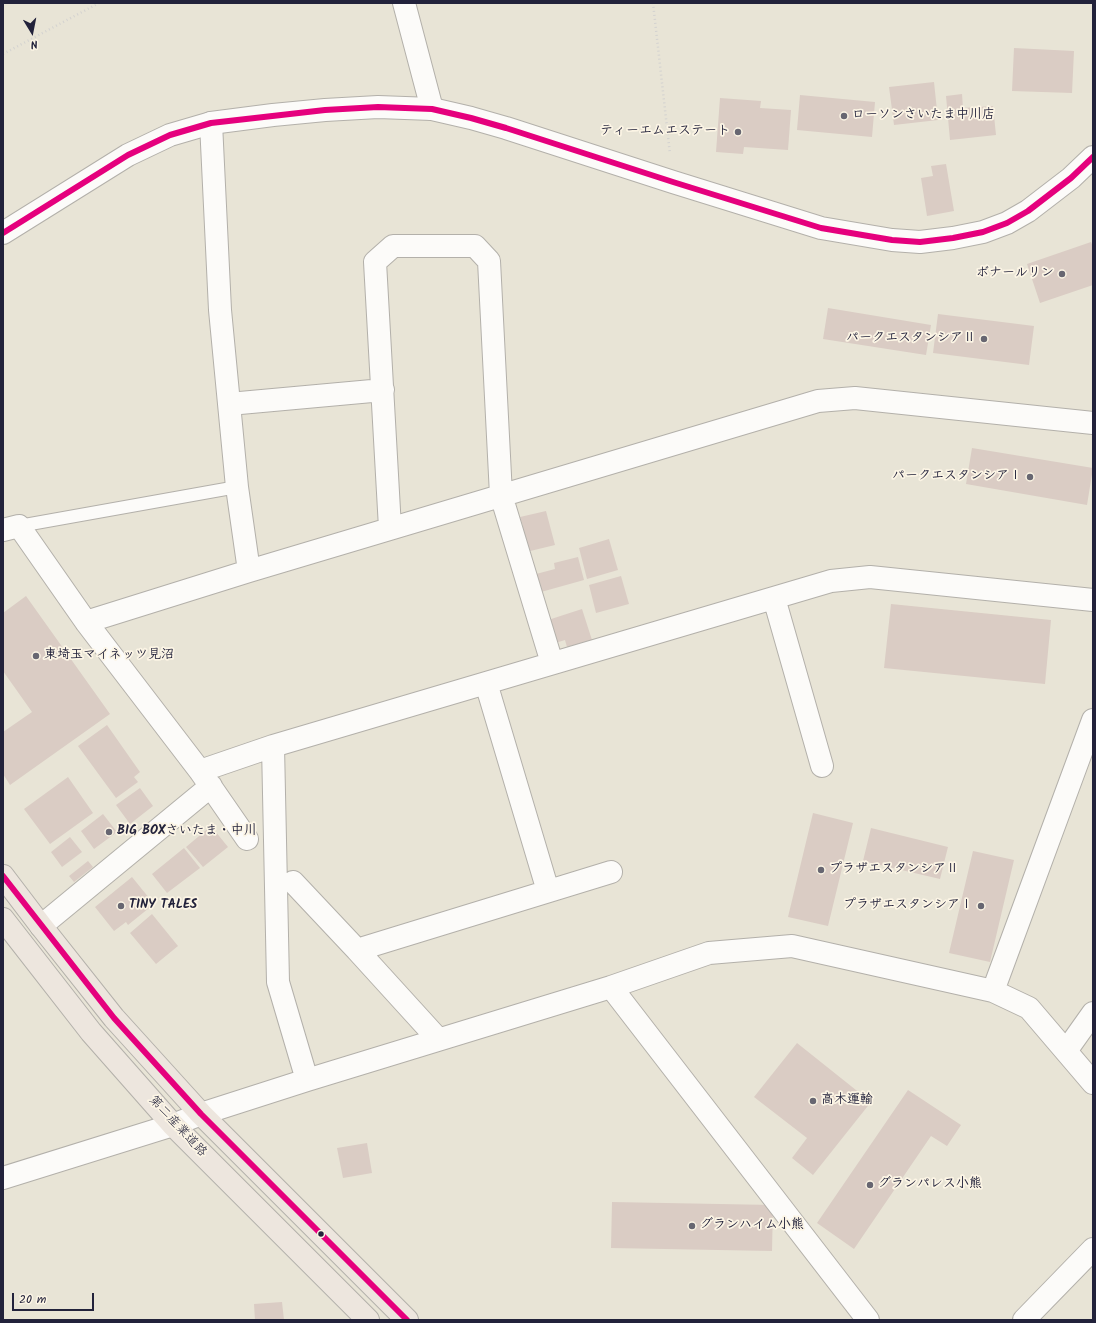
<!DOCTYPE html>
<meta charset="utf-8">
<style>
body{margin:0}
#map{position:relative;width:1096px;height:1323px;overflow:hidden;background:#e8e4d6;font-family:Kalam,sans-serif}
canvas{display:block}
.frame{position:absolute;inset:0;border:4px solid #22223b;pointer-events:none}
.north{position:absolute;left:12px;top:12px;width:40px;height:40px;-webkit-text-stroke:3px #fcf5e5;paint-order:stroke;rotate:170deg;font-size:11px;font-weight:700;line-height:16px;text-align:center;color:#22223b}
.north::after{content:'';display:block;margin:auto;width:14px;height:18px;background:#22223b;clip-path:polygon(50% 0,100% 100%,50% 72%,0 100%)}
.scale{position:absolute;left:12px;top:1293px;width:82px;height:18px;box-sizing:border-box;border:2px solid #22223b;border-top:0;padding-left:5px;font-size:12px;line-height:14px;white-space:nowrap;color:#22223b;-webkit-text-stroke:3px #fcf5e5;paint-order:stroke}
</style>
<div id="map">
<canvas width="1096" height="1323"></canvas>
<div class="frame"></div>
<div class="north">N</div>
<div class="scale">20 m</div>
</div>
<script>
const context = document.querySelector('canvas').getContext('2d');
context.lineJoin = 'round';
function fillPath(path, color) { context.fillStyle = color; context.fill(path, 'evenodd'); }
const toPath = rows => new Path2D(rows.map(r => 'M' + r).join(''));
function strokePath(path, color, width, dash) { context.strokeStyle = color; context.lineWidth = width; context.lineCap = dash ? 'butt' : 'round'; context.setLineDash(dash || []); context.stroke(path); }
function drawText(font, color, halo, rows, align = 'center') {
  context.font = font + ' Kalam,"Klee One",sans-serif'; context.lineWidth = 3.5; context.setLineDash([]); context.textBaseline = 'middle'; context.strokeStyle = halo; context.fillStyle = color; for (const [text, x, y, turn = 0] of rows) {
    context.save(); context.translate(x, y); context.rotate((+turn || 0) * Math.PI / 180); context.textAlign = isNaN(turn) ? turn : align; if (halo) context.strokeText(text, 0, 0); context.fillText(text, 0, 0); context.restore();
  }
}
const building = toPath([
 [1014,48,1074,51,1072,93,1012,91],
 [934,82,938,120,894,125,889,87],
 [962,94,963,108,993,106,996,135,950,140,946,96],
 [800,95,875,102,872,137,797,130],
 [720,98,761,101,760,108,791,110,788,150,744,147,743,154,716,152],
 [946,164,954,211,927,216,921,178,933,176,931,166],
 [1091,242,1093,247,1093,285,1040,303,1027,264],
 [828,308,931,325,926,355,823,339],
 [938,314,1034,326,1029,365,933,353],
 [972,448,1093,468,1087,505,966,484],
 [546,511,555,545,522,553,516,528,523,526,520,517],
 [609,539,618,570,587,579,579,548],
 [578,557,584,580,541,592,536,574,555,569,554,563],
 [621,576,629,604,596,613,589,585],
 [26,596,110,714,10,785,3,774,3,732,32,712,3,671,3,613],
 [891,604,1051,620,1045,684,884,668],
 [582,609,592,640,567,647,565,640,552,644,545,621],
 [107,725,140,772,134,777,138,782,116,798,78,746],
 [68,777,93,813,50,844,24,809],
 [140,788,153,806,130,824,116,805],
 [813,813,853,823,828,926,788,917],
 [103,814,117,832,94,849,81,831],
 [211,826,228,847,203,867,186,847],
 [871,828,948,847,940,879,863,861],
 [70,837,82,852,62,867,51,852],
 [184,848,200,868,167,893,152,874],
 [973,851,1014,860,990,962,949,953],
 [88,861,93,867,74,882,69,876],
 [132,877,154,904,128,925,126,922,114,931,95,907],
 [152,914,178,946,156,964,130,933],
 [797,1043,871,1102,813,1175,792,1158,807,1138,754,1097],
 [908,1090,961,1125,947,1146,931,1136,854,1249,817,1223],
 [367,1143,372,1173,343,1178,337,1148],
 [612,1202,773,1205,772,1251,611,1248],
 [282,1302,284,1320,255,1320,254,1304]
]);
const path = toPath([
 [653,3,670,154],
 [3,54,99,3]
]);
const service = toPath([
 [19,526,237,487]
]);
const minor = toPath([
 [404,3,432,109],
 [211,123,220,310,237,487,249,571],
 [229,404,383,390],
 [390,528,375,262,393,246,475,246,489,261,501,495,552,663],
 [3,530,19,526,86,622,200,771,247,839],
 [774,598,822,766],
 [86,622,249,571,818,401,855,398,1093,423],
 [486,683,548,891],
 [273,746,278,982,307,1080],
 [200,771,273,746,831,581,870,577,1093,600],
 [293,882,357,950,611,872],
 [41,926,211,786],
 [357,950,438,1039],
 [611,987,709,953,792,946,993,991,1029,1008,1093,1083],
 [993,991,1093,720],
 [1066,1051,1093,1013],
 [3,1178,173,1125,201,1114,307,1080,611,987,868,1320],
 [1024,1320,1093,1249]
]);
const tertiary = toPath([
 [3,233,128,155,170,135,211,123,273,115,325,110,378,107,432,109,471,118,506,128,673,182,821,228,892,240,920,242,953,238,983,232,1007,223,1028,211,1071,178,1093,157]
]);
const primary = toPath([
 [3,876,41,926,114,1018,201,1114,407,1320],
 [3,919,91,1032,173,1125,368,1320]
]);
const bus1 = toPath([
 [3,233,128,155,170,135,211,123,325,110,378,107,432,109,471,118,506,128,673,182,821,228,892,240,920,242,953,238,983,232,1007,223,1028,211,1071,178,1093,157],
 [3,876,114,1018,201,1114,407,1320]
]);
const markers = [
 [844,116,4,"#676671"],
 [738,132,4,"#676671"],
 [1062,274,4,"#676671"],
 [984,339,4,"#676671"],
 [1030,477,4,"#676671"],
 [36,656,4,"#676671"],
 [109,832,4,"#676671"],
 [821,870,4,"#676671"],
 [121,906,4,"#676671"],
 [981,906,4,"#676671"],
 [813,1101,4,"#676671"],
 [870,1185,4,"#676671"],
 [692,1226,4,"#676671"],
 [321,1234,3.5,"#22223b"]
];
const poiNames = [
 ["ローソンさいたま中川店",852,116],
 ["ティーエムエステート",730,132,"right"],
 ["ボナールリン",1054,274,"right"],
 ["パークエスタンシアⅡ",976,339,"right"],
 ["パークエスタンシアⅠ",1022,477,"right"],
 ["東埼玉マイネッツ見沼",44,656],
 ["BIG BOXさいたま・中川",117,832],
 ["プラザエスタンシアⅡ",829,870],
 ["TINY TALES",129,906],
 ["プラザエスタンシアⅠ",973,906,"right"],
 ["高木運輸",821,1101],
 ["グランパレス小熊",878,1185],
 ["グランハイム小熊",700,1226]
];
const streetNames = [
 ["第二産業道路",177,1127,47]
];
fillPath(building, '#daccc4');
strokePath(service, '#b3b0aa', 14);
strokePath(minor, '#b3b0aa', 24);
strokePath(tertiary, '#b3b0aa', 24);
strokePath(primary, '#b3b0aa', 24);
strokePath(path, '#d3d2d0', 2.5, [1, 3]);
strokePath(service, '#fcfbf9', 12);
strokePath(minor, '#fcfbf9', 22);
strokePath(tertiary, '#fcfbf9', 22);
strokePath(primary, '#ede6de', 22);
strokePath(bus1, '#e5007d', 6);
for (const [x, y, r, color] of markers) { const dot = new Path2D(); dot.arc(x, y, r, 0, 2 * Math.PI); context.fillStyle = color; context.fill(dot); strokePath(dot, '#fcf5e5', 1.5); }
drawText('bold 13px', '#22223b', '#fcf5e5', poiNames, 'left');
drawText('13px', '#22223b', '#fcf5e5', streetNames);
</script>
